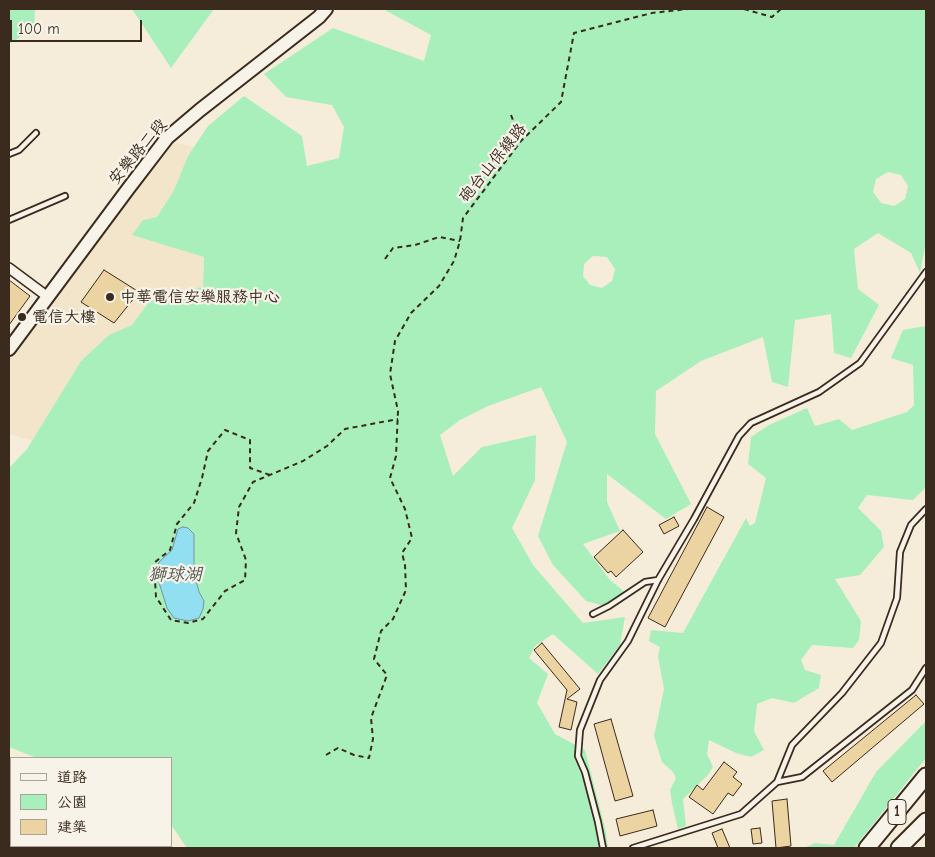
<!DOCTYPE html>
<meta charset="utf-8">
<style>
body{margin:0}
#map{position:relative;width:935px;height:857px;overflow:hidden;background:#f5edda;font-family:"Comic Neue","LXGW WenKai TC",sans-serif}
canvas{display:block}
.frame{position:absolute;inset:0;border:10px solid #3b2a1e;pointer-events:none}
.legend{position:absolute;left:10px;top:757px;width:162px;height:90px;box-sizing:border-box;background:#f7f3e8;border:1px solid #aca397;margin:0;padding:6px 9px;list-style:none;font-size:15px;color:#3b2a1e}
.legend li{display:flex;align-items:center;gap:10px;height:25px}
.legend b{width:25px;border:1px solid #aca397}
.scale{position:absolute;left:10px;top:20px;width:132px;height:22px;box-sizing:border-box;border:2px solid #3b2a1e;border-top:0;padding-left:6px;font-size:15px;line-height:18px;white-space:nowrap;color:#3b2a1e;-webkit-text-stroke:4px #f7f3e8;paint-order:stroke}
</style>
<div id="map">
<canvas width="935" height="857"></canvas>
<div class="frame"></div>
<ul class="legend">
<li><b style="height:6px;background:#f7f3e8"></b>道路</li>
<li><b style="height:14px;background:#a8efbc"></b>公園</li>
<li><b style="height:14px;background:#ecd3a2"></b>建築</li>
</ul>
<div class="scale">100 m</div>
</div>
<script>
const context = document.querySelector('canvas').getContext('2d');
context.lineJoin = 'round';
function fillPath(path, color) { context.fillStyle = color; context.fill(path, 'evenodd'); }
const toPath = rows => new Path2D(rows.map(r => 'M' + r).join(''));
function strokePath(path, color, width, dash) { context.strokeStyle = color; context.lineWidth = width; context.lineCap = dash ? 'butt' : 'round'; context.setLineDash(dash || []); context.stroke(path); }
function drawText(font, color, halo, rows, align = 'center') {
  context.font = font + ' "Comic Neue","LXGW WenKai TC",sans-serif'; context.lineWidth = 4.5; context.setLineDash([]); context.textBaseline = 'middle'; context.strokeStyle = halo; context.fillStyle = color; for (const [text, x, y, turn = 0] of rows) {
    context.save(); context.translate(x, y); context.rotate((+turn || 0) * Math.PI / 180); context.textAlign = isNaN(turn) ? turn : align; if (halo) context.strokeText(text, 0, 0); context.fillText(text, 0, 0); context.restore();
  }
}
const built = toPath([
 [167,141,194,147,188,156,174,190,157,217,143,220,204,257,203,287,152,298,132,325,109,335,81,361,32,441,9,434,9,359,105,232,99,228]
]);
const green = toPath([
 [9,9,35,9,34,28,9,44],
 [132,9,214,9,171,68],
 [383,9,926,9,926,242,920,273,911,253,878,233,854,249,858,289,879,305,851,358,834,353,831,314,795,320,788,387,772,382,763,337,701,361,656,391,655,434,691,504,666,519,607,474,607,502,620,531,583,544,610,580,626,593,611,608,586,601,553,565,538,536,567,442,541,387,488,406,460,420,440,435,453,476,482,447,536,435,535,480,512,528,533,565,583,623,625,617,620,645,598,674,553,634,535,646,529,658,548,674,537,703,555,734,585,750,606,832,608,848,187,848,172,826,171,758,37,758,9,747,9,468,27,449,81,361,109,335,132,325,152,298,203,287,204,257,132,235,143,220,157,217,174,190,188,156,208,126,244,96,302,136,307,166,339,158,344,127,332,105,286,97,264,74,333,28,424,61,431,35],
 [888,172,901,175,908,186,905,199,894,206,881,203,873,192,876,179],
 [593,256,607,257,615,269,612,281,602,288,590,285,583,276,584,264],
 [194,534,194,572,199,592,204,601,159,562],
 [926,326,926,487,913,500,867,495,858,508,881,531,884,547,860,575,835,579,861,621,859,640,853,648,812,645,801,660,805,670,821,675,819,688,794,703,772,698,757,704,754,731,764,750,751,757,736,753,709,740,707,754,713,767,708,775,683,799,686,826,678,829,672,803,670,790,676,778,673,772,662,762,654,736,664,689,658,656,660,647,649,641,651,630,683,633,746,518,750,526,755,523,766,478,748,464,751,437,769,425,807,408,815,426,839,419,852,430,907,412,914,405,913,365,891,358,903,330],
 [926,721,926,758,854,848,804,848,815,843,834,845,876,772]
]);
const water = toPath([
 [183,527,188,528,194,534,194,572,199,592,204,601,203,609,199,618,188,621,174,618,167,608,156,573,159,562,172,550,178,529,183,527]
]);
const building = toPath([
 [104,270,139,292,114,323,81,302,104,270],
 [9,280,30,296,9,325,9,280],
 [707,507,724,517,665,627,648,618,707,507],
 [674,517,679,526,664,534,659,525,674,517],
 [623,530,643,552,616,577,611,571,608,573,594,557,623,530],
 [542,643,580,689,567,699,577,702,571,730,559,727,567,690,534,650,542,643],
 [916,695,924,704,832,782,823,771,916,695],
 [611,719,633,796,615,801,594,724,611,719],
 [724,762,737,772,733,777,742,784,733,796,728,793,713,814,689,797,697,785,703,790,724,762],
 [787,799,791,846,776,848,772,801,787,799],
 [653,810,657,826,620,836,616,819,653,810],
 [760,828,762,843,753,844,751,829,760,828],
 [722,829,730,848,718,848,712,833,722,829]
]);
const path = toPath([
 [744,9,772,17,781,9],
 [511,115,521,141],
 [385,259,393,248,415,245,439,237,460,241],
 [270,475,250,468,250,440,225,430,208,451,202,478,194,503,177,524,170,550,154,563,156,597,171,620,188,623,203,619,225,591,245,580,246,560,236,533,239,507,253,482,303,461,327,446,345,429,398,419],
 [326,755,338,748,354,755,369,758,373,739,371,718,387,675,374,659,381,631,393,619,406,590,405,565,402,553,412,538,405,509,390,478,396,456,398,411,390,374,395,341,411,313,439,286,454,261,460,241,463,218,521,141,561,102,574,33,652,13,688,9]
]);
const lane = toPath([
 [9,154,19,150,36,133],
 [9,220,65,196],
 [593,614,609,606,645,582,658,580],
 [777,782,802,777,912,690,926,668],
 [147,846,157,848],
 [88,848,89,846],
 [603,848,598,822,585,772,578,756,580,730,600,680,628,641,658,580,694,519,739,436,751,423,819,392,860,363,926,272],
 [633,848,741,814,777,782,792,745,842,693,881,643,897,598,900,552,911,525,926,509]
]);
const street = toPath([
 [9,268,48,297]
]);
const secondary = toPath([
 [9,349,128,189,167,138,200,110,319,17,326,9]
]);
const highway = toPath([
 [867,848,926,776],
 [899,848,926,821]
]);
const markers = [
 [110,297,5,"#3b2a1e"],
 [22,317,5,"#3b2a1e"]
];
const shields = [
 [897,812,18]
];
const shieldNames = [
 ["1",897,812]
];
const streetNames = [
 ["安樂路二段",138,152,-50],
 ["砲台山保線路",493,163,-51]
];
const poiNames = [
 ["中華電信安樂服務中心",120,297],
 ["電信大樓",32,317]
];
const waterNames = [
 ["獅球湖",175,575]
];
fillPath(built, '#f2e5c9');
fillPath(green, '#a8efbc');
fillPath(water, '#92dff2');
strokePath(water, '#6f979d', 1);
fillPath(building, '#ecd3a2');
strokePath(building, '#3b2a1e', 1);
strokePath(lane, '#3b2a1e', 8);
strokePath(street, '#3b2a1e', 12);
strokePath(secondary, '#3b2a1e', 16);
strokePath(highway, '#3b2a1e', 19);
strokePath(path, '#3b2a1e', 2, [5, 4]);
strokePath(lane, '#f7f3e8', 4.5);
strokePath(street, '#f7f3e8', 9);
strokePath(secondary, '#f7f3e8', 12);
strokePath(highway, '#f7f3e8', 15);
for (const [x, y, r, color] of markers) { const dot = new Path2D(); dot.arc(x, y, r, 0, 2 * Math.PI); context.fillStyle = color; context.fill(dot); strokePath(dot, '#f7f3e8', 2); }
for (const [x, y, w] of shields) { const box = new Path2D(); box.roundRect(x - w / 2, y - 12.5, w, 25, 4); context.fillStyle = '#f7f3e8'; context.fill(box); strokePath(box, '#3b2a1e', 1); }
drawText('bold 15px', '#3b2a1e', null, shieldNames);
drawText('16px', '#3b2a1e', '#f7f3e8', streetNames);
drawText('16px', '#3b2a1e', '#f7f3e8', poiNames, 'left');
drawText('italic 18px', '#515753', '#f7f3e8', waterNames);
</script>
